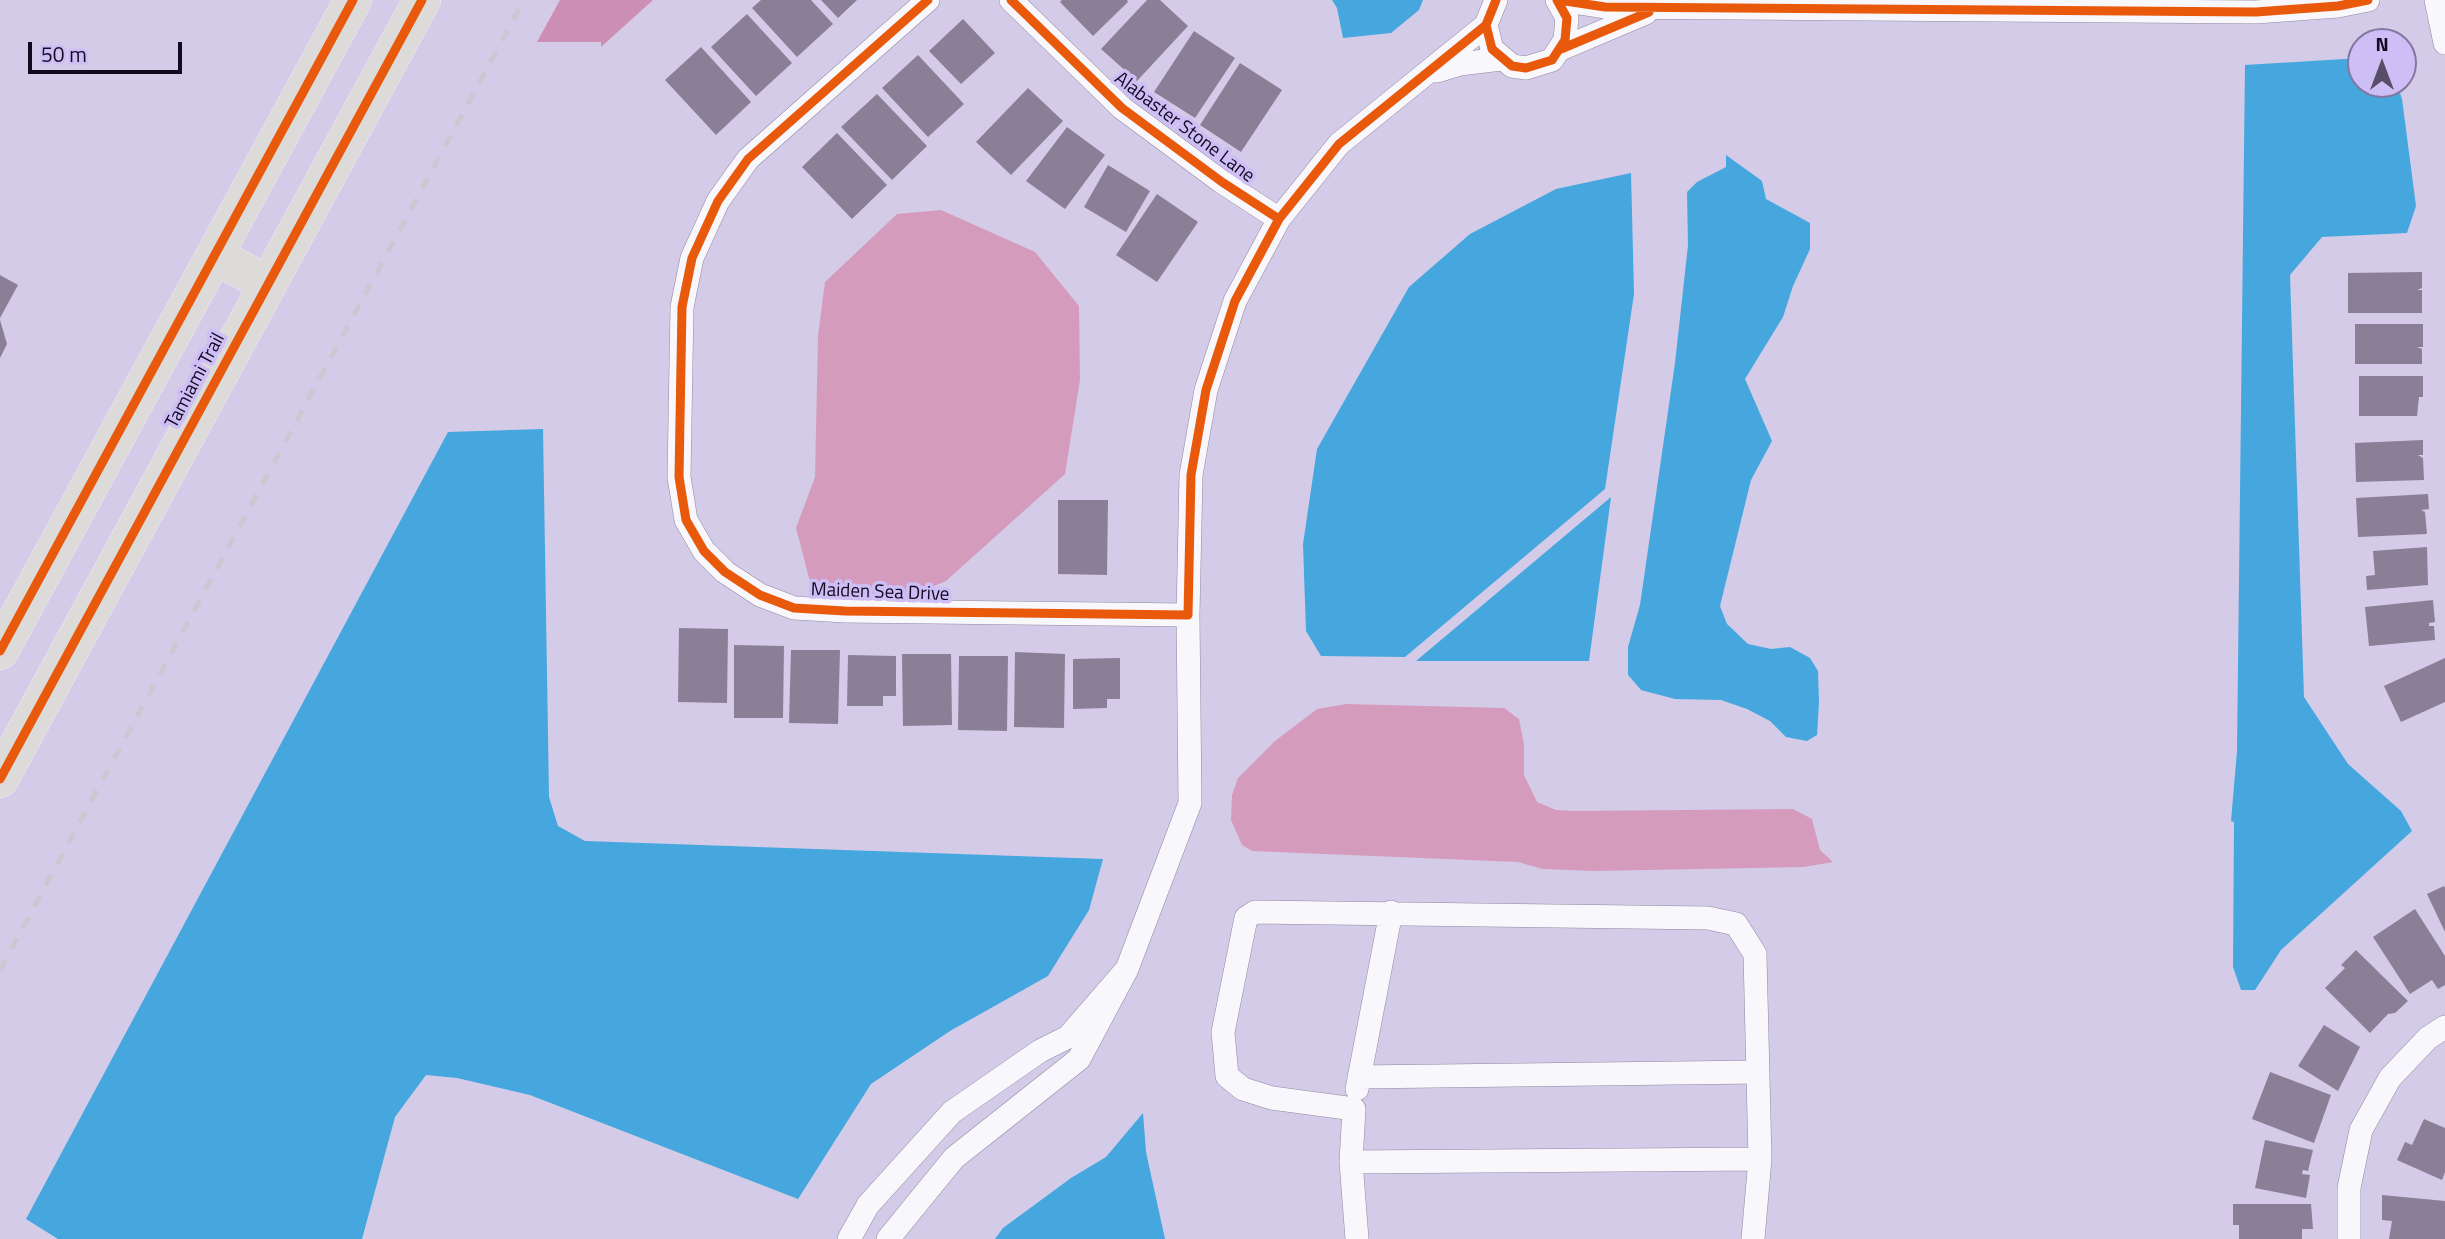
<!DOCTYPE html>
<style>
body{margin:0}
#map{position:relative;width:2445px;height:1239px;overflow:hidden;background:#d3cbe8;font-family:"Titillium Web",sans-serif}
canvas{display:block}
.north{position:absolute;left:2347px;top:28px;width:70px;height:70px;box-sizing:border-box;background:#cdbef5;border:2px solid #8376a1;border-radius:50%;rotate:0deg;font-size:19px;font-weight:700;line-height:28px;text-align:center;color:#130a22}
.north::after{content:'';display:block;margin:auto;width:24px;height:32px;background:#564e67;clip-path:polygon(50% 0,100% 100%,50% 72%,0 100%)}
.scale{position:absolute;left:28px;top:42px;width:154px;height:32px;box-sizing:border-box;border:4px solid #130a22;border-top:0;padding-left:9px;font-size:21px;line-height:24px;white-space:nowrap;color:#130a22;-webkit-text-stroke:5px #cdbef5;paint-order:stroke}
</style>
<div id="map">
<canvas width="2445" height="1239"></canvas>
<div class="north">N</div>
<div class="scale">50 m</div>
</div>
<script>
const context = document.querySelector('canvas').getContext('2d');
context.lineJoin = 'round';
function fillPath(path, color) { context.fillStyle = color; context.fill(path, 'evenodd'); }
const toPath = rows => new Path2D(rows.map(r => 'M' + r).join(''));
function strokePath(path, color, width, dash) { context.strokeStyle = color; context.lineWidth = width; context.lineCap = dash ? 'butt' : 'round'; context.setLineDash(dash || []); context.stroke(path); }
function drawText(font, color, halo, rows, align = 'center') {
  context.font = font + ' "Titillium Web",sans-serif'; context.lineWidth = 7; context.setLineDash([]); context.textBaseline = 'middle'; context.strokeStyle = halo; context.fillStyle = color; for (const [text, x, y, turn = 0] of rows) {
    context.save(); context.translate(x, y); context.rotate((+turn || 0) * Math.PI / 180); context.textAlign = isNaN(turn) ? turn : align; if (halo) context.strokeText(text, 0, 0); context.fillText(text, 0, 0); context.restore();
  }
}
const green = toPath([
 [941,210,1035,252,1079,306,1080,380,1065,474,946,581,901,600,814,597,796,528,815,477,818,336,825,282,897,214],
 [1346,704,1504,708,1519,719,1524,744,1524,775,1537,802,1556,810,1576,811,1793,809,1812,819,1820,850,1833,862,1804,867,1594,871,1543,869,1518,862,1252,851,1242,845,1231,820,1232,795,1238,778,1275,741,1317,709]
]);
const forest = toPath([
 [560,0,653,0,601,47,601,42,537,42]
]);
const water = toPath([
 [1332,0,1423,0,1419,10,1391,33,1343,38,1337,8],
 [2361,58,2361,84,2397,84,2402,99,2416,206,2407,233,2322,237,2290,275,2304,697,2348,764,2401,811,2412,831,2281,950,2255,990,2241,990,2233,967,2234,822,2231,821,2237,751,2245,65],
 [1726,155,1762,181,1766,199,1810,223,1810,249,1793,286,1783,317,1745,379,1772,441,1751,480,1720,606,1727,624,1748,644,1771,649,1790,647,1810,658,1818,671,1819,702,1817,735,1807,741,1786,737,1770,721,1747,709,1721,700,1675,699,1641,690,1628,675,1628,647,1640,605,1675,363,1688,245,1687,192,1697,182,1726,167],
 [1631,173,1634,294,1605,489,1405,657,1321,656,1306,631,1303,544,1317,449,1409,287,1470,234,1556,189],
 [543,429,549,797,558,826,585,841,1103,859,1089,910,1048,976,950,1031,871,1084,798,1199,530,1095,457,1078,426,1075,395,1117,362,1239,58,1239,26,1219,448,432],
 [1611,497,1589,661,1416,661],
 [1143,1113,1146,1152,1165,1239,995,1239,1003,1228,1071,1178,1106,1157]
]);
const building = toPath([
 [761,0,811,0,833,24,797,57,752,8],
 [821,0,857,0,838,18],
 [1062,0,1127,0,1128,2,1093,36,1060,2],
 [1147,0,1160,0,1188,26,1137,81,1101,49],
 [747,14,792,63,756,96,711,47],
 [963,19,995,53,961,84,929,51],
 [1194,31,1235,58,1195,118,1154,92],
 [701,47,751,102,716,135,665,80],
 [918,55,964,104,928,137,882,88],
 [1240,63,1282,90,1241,152,1200,125],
 [1028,88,1063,121,1011,175,976,142],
 [877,94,927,146,892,180,841,127],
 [1067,127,1105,155,1065,209,1026,181],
 [837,133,887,185,852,219,802,167],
 [1108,165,1150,191,1126,232,1084,207],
 [1157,194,1198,222,1157,282,1116,255],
 [2422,272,2422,288,2417,290,2422,290,2422,313,2348,313,2348,273],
 [0,275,18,285,0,318],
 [0,320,7,344,0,358],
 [2355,324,2423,324,2423,347,2417,347,2422,349,2422,364,2355,364],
 [2359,376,2423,376,2423,397,2419,397,2417,416,2359,416],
 [2423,440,2423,455,2418,455,2423,458,2424,480,2356,482,2355,443],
 [2428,494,2429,509,2421,510,2425,512,2427,534,2358,537,2356,498],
 [1058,500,1108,500,1107,575,1058,574],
 [2427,547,2428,585,2367,590,2366,576,2375,575,2373,551],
 [2433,600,2435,622,2429,623,2429,626,2434,626,2435,640,2369,646,2365,607],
 [679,628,728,629,727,703,678,702],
 [734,645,784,646,783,718,734,718],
 [791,650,840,650,838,724,789,723],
 [1015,652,1065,654,1064,728,1014,727],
 [902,654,951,654,952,725,903,726],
 [848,655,896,656,896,696,883,696,883,706,847,706],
 [959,656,1008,656,1007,731,958,730],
 [1120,658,1120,699,1107,699,1107,708,1073,709,1073,659],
 [2445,658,2445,702,2401,722,2384,686],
 [2444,886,2445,888,2445,932,2427,894],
 [2415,909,2445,956,2445,985,2438,989,2432,980,2410,994,2373,937],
 [2356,950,2408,1001,2395,1013,2388,1014,2370,1033,2325,988,2345,968,2341,965],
 [2324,1025,2360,1047,2338,1091,2298,1066],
 [2270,1072,2331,1095,2314,1143,2252,1119],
 [2424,1119,2445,1128,2445,1172,2442,1180,2397,1160,2405,1142,2412,1145],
 [2265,1140,2313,1150,2308,1171,2303,1170,2302,1174,2310,1175,2306,1198,2255,1188],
 [2382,1195,2445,1201,2445,1239,2389,1239,2392,1221,2382,1220],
 [2233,1204,2311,1204,2313,1229,2302,1229,2302,1239,2239,1239,2239,1225,2233,1225]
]);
const street = toPath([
 [928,0,748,159,718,201,692,258,682,307,679,477,686,520,704,551,725,572,760,595,794,608,845,611,1188,615,1191,475,1206,390,1235,301,1279,219,1339,144,1486,25],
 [1011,0,1122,108,1222,182,1279,219],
 [1496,0,1486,25,1492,49,1512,66,1526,68,1552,60,1565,40,1567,18,1557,0],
 [1559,0,1605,7,2256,12,2338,6,2368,0],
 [2436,0,2445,43],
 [1561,49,1646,13],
 [1437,71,1460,64,1501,59],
 [1127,969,1190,803,1188,615],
 [1359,1077,1757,1072],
 [1357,1089,1391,912],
 [1351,1162,1760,1159],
 [849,1239,868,1205,952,1112,1040,1051,1068,1037,1127,969,1079,1059,954,1158,888,1239],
 [1357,1239,1351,1162,1354,1109,1272,1098,1243,1089,1227,1076,1223,1032,1246,918,1255,912,1708,918,1736,924,1755,954,1760,1159,1753,1239],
 [2349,1239,2349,1188,2361,1130,2390,1078,2428,1038,2445,1027]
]);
const primary = toPath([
 [215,255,268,285],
 [0,651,353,0],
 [0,779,422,0]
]);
const rail = toPath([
 [0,970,524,0]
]);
const cycleway = toPath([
 [928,0,748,159,718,201,692,258,682,307,679,477,686,520,704,551,725,572,760,595,794,608,845,611,1188,615,1191,475,1206,390,1235,301,1279,219,1339,144,1486,25],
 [1011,0,1122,108,1222,182,1279,219],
 [1496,0,1486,25,1492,49,1512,66,1526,68,1552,60,1565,40,1567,18,1557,0],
 [1559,0,1605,7,2256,12,2338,6,2368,0],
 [1561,49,1649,12],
 [0,651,353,0],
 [0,779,422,0]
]);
const streetNames = [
 ["Alabaster Stone Lane",1184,128,37],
 ["Tamiami Trail",196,381,-62],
 ["Maiden Sea Drive",880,593,2]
];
fillPath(green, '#d59bbc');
fillPath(forest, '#cc8fb3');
fillPath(water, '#45a7dd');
fillPath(building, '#8a7f96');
strokePath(street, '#8f88a0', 24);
strokePath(primary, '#ebe8f5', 38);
strokePath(street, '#f8f7fc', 23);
strokePath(primary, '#dcdbd9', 37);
strokePath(rail, '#cbc8d2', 5, [12, 12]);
strokePath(cycleway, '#e8590c', 9);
drawText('19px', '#130a22', '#cdbef5', streetNames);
</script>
